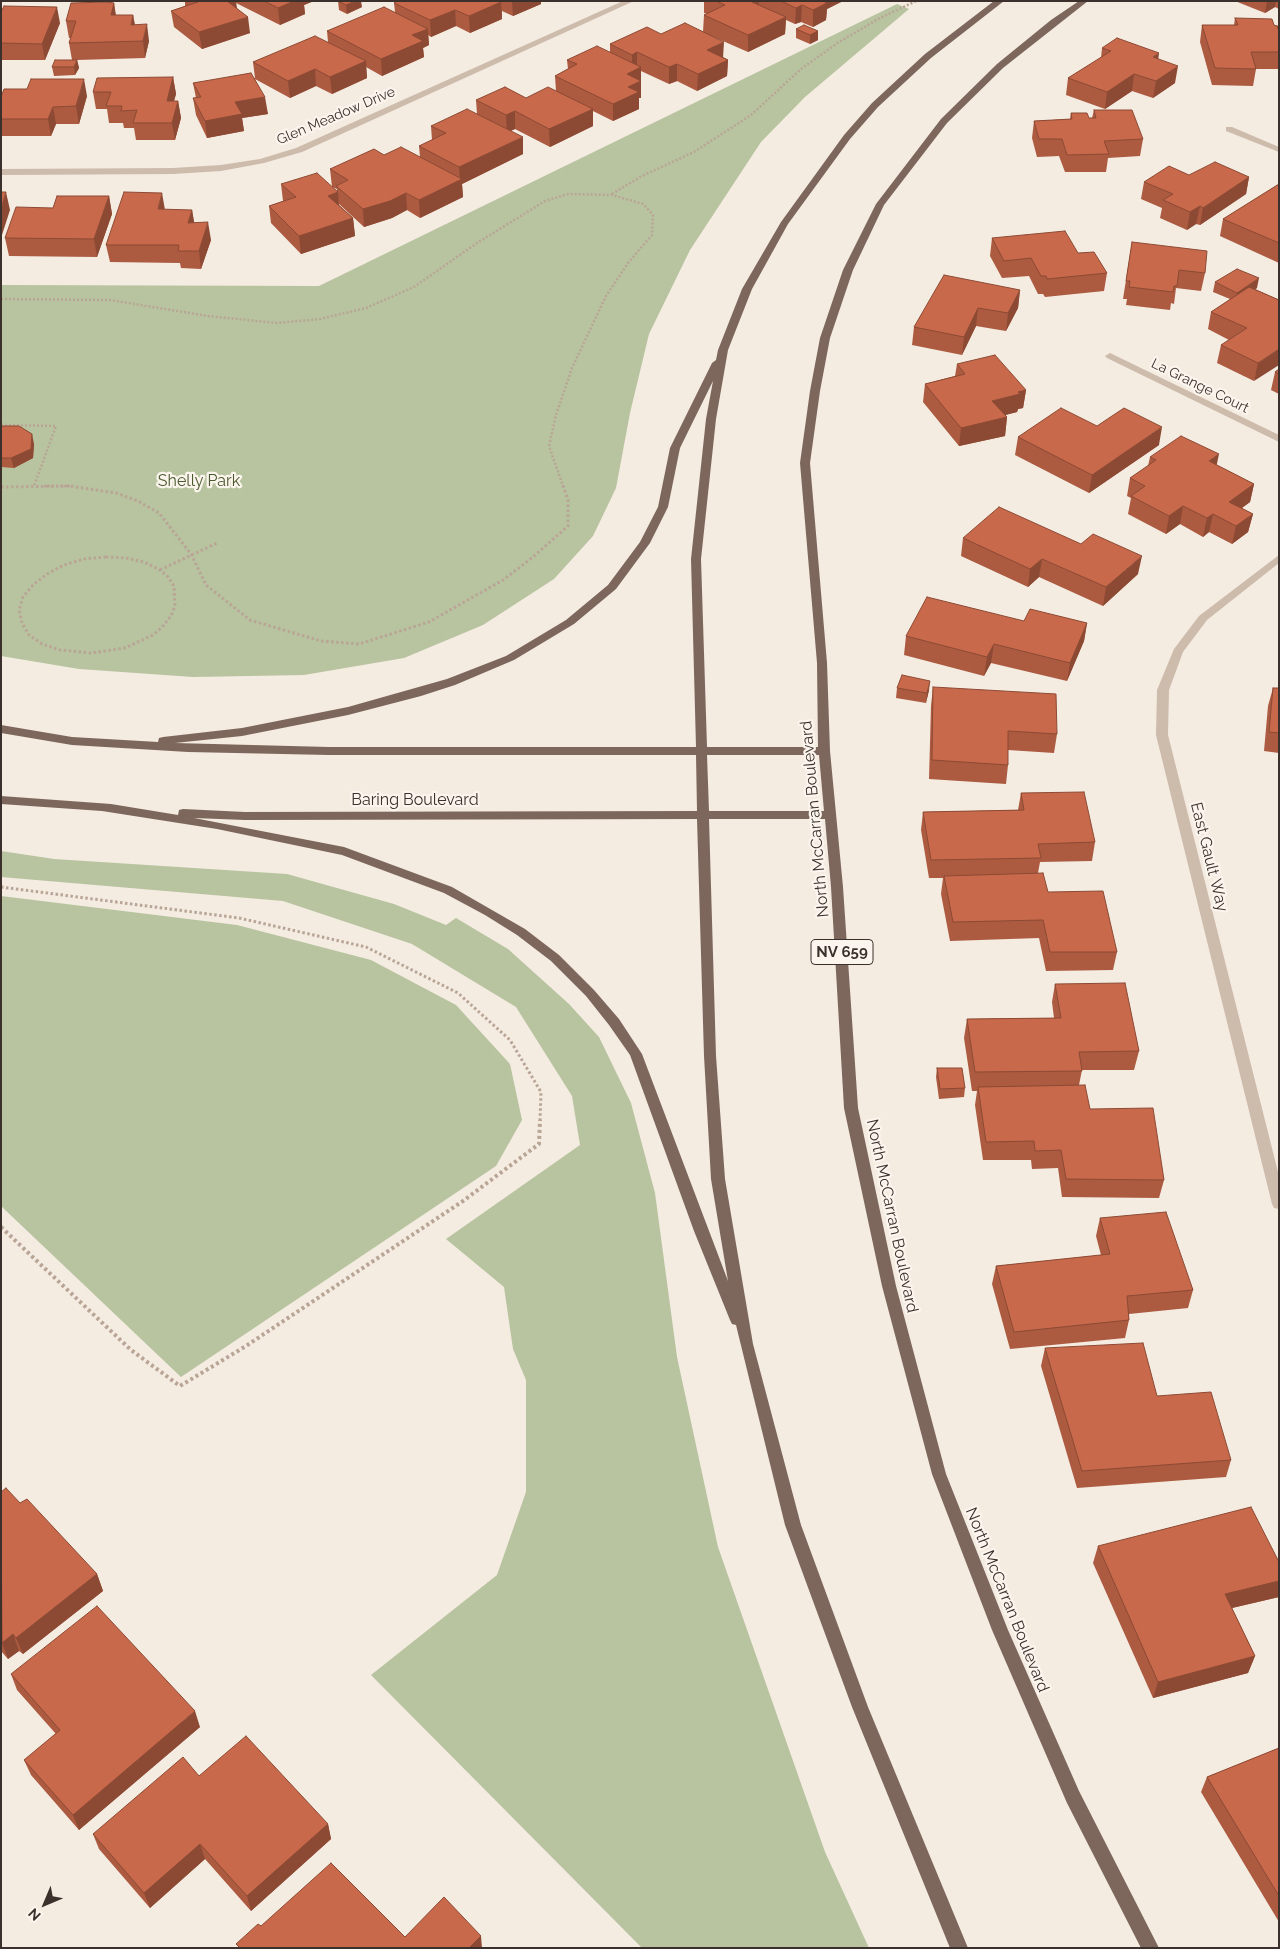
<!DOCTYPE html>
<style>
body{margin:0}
#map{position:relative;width:1280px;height:1949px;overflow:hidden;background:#f4ebe1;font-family:Raleway,sans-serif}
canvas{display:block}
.frame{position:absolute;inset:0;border:2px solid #3b302b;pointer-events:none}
.north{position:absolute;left:20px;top:1879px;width:50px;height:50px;-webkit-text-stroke:4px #fbf5ee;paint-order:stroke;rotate:225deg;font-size:14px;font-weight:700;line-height:20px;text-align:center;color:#3b302b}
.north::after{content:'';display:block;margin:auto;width:18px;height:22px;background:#3b302b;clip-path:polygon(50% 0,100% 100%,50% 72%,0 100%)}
</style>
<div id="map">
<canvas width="1280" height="1949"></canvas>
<div class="frame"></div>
<div class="north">N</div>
</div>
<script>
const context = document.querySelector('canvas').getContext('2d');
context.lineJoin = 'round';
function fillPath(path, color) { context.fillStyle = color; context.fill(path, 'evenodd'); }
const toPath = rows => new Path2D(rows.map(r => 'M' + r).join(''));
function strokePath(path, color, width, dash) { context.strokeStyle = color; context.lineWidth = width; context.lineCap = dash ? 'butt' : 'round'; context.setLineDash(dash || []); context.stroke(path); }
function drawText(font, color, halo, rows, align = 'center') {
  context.font = font + ' Raleway,sans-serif'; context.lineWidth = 4.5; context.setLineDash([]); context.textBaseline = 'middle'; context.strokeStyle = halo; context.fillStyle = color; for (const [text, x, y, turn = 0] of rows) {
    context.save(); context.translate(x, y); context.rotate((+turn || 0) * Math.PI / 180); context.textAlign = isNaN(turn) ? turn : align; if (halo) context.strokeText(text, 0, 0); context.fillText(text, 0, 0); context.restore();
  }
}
const green = toPath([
 [897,4,909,9,805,97,761,142,690,250,649,334,630,413,616,488,593,536,554,579,483,625,404,658,304,675,193,677,79,669,1,656,1,285,319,286],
 [1,851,54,859,287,874,394,904,446,925,456,918,508,949,569,1004,599,1037,631,1103,655,1193,677,1357,718,1547,825,1852,869,1948,642,1948,371,1675,497,1575,526,1492,526,1380,513,1349,504,1287,446,1239,580,1145,572,1096,516,1007,412,944,283,901,1,877],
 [1,896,237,925,371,960,456,1005,510,1064,522,1120,496,1166,181,1377,1,1206]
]);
const pathFar2 = toPath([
 [612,194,642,176,694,152,751,115,801,69,839,42,880,18,916,1],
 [1,299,110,300,208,316,277,323,320,319,366,308,414,287,477,243,545,201,568,194,612,195,643,204,653,215,652,235,628,263,606,296,572,368,556,415,549,446,563,486],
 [1,425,56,426,34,486],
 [44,486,73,486]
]);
const pathFar1 = toPath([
 [1,487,70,486,116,493,138,501,159,513,191,554,206,585,250,620,321,641,359,644,429,622,503,580,533,557,568,526,568,500,563,485],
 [106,557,126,558,144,562,160,570,168,577,174,586,175,606,171,616,163,626,153,635,125,648,91,653,60,650,42,644,29,635,22,623,19,610,23,597,33,585,47,574,64,565,84,559,106,557],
 [160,570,217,543],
 [1,887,239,918,366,947,458,993,510,1040,541,1092,540,1121]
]);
const path = toPath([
 [1,1227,131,1350,180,1386,246,1346,463,1201,539,1144,540,1120]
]);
const minor = toPath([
 [623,1,634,1,302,152,264,163,221,171,173,174,1,175,1,169,173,168,221,165,260,159,296,148,623,1],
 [1226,127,1232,127,1279,147,1279,152,1226,131,1226,127],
 [1110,353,1279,435,1279,442,1107,358,1105,356,1110,353],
 [1279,555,1279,563,1207,620,1183,652,1169,690,1168,735,1279,1176,1279,1209,1274,1208,1272,1204,1156,735,1157,690,1174,649,1199,616,1279,555]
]);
const major = toPath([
 [994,1,1004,1,931,58,878,107,850,139,788,224,752,289,728,350,716,419,701,559,707,747,818,747,817,663,800,463,810,391,820,338,843,270,876,204,941,119,997,64,1051,20,1079,1,1088,1,1003,68,947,123,884,205,853,270,830,338,820,391,810,463,827,663,830,751,843,887,858,1108,896,1286,946,1474,1008,1630,1079,1791,1159,1948,1141,1948,1067,1803,992,1630,932,1474,882,1286,844,1108,831,887,825,819,709,819,716,1056,725,1179,753,1344,801,1525,868,1707,968,1948,950,1948,852,1707,785,1525,736,1325,732,1324,730,1320,694,1231,630,1055,609,1025,586,996,551,961,517,935,485,915,444,893,342,855,217,829,102,811,1,804,1,796,111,804,178,815,179,810,183,809,245,812,697,811,696,755,329,755,188,752,72,745,1,733,1,725,72,737,158,742,159,738,163,737,242,728,348,707,447,679,506,656,566,620,608,585,640,542,658,507,670,448,712,363,716,360,718,350,742,289,781,222,844,135,872,103,925,54,994,1],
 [713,381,706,419,691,559,696,747,329,747,175,743,242,736,348,715,421,696,455,685,514,660,574,624,616,589,650,543,668,507,680,448,713,381],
 [707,755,819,755,824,811,709,811,707,755],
 [194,818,245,820,697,819,704,1056,711,1179,728,1281,642,1054,619,1019,594,990,559,955,525,929,452,887,344,847,194,818]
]);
const wall = toPath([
 [185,1,314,1,304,5,305,14,280,25,236,3,237,8,250,33,202,49,174,27,171,11,185,6],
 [338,1,362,7,347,14,339,10],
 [397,1,541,1,541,4,513,16,502,11,502,19,470,33,456,26,431,37,428,35,429,45,423,48,424,57,382,76,366,67,367,78,332,94,316,86,290,98,255,79,268,114,242,118,244,131,207,138,196,115,193,98,196,98,193,83,255,78,253,62,328,42,327,31,395,12,394,3],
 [704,1,843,1,827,9,826,20,813,27,801,22,795,24,786,20,785,34,748,52,707,34,723,57,728,60,727,76,697,91,677,81,669,84,641,71,641,98,639,98,639,109,613,121,593,111,593,126,550,147,515,129,511,131,523,154,462,184,463,197,420,218,407,210,392,218,364,227,339,204,339,205,353,218,355,236,301,254,271,223,269,206,283,201,281,184,337,191,337,189,332,187,330,169,384,155,420,157,419,146,432,140,431,126,477,114,476,100,526,98,556,91,555,76,568,69,567,60,610,52,610,44,661,34,703,32,704,15,707,14,704,13],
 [1235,1,1279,1,1279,9,1275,7,1265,13],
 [114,3,116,15,133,15,135,25,149,41,145,58,77,60,79,68,75,75,54,76,52,67,72,60,69,43,71,38,69,38,66,21],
 [1,12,60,23,45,60,1,60],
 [1235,18,1274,25,1277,26,1279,24,1279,69,1256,69,1253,86,1212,85,1200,42,1202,25,1234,25],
 [796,29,818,31,818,40,810,44,796,38],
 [1102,48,1158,59,1175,83,1153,98,1132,91,1105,109,1066,95,1068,78,1101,58],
 [173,77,176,94,174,101,178,101,181,118,175,140,136,140,134,128,124,128,123,123,109,123,107,109,96,109,93,92],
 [87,96,79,124,56,124,51,136,1,136,1,97],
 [1094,110,1143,139,1140,156,1108,158,1106,172,1065,172,1059,156,1037,157,1032,138,1034,121,1070,119,1071,113,1089,118,1092,118],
 [1189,175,1249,177,1246,194,1200,225,1196,224,1187,230,1160,218,1162,208,1141,199,1144,182],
 [1279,184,1279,263,1220,236,1223,219],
 [109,196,112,214,97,257,9,256,5,238,53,208],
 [165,210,192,210,194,223,211,240,201,269,181,268,180,263,110,262,106,245],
 [992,238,1078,253,1107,273,1104,291,1045,297,1043,294,1038,294,1029,276,1002,278,990,256],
 [1132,242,1205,273,1201,291,1176,288,1174,304,1171,303,1170,310,1126,305,1127,299,1123,299],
 [1215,282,1257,288,1255,289,1279,300,1254,381,1217,363,1221,345,1229,340,1208,329,1211,312,1230,299,1213,292],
 [1020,290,1018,308,1006,331,976,326,962,355,912,345,914,327],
 [957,364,1026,390,1023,408,1018,409,1017,412,1005,415,1007,417,1005,436,959,446,923,402,925,384,955,376],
 [1279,369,1279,394,1271,390,1275,372],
 [1,426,34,444,33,458,14,468,1,467],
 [1097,426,1159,445,1089,493,1015,455,1018,437],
 [1150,457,1217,465,1254,484,1250,502,1242,508,1253,514,1248,532,1232,544,1209,532,1203,537,1180,524,1166,534,1128,514,1131,498,1127,496,1130,478,1148,466],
 [963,538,1138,574,1103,606,1039,577,1028,587,961,556],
 [1024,621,1087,623,1084,641,1067,681,991,663,984,676,904,655,906,636],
 [933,687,1057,734,1054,753,1008,750,1008,765,1006,784,929,779,931,706],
 [897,688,929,690,926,703,896,698],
 [1273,688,1279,688,1279,753,1264,751,1268,706],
 [1021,793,1095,842,1092,861,1040,862,1038,873,1048,892,1117,952,1113,970,1046,971,1039,938,950,941,941,894,943,878,929,878,921,830,923,812,1018,810],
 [1055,984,1139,1051,1134,1070,1082,1070,1079,1085,1090,1109,1164,1180,1159,1198,1062,1197,1058,1168,1032,1169,1031,1160,983,1160,975,1105,977,1091,972,1091,964,1038,967,1019,1054,1018,1052,1002],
 [937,1068,965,1088,964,1097,939,1099,936,1077],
 [1100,1218,1193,1290,1188,1308,1129,1314,1129,1320,1125,1338,1010,1349,992,1284,996,1266,1101,1255,1096,1236],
 [1045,1348,1157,1396,1231,1460,1226,1477,1077,1488,1041,1366],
 [1,1492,20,1503,97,1574,103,1591,23,1654,19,1651,8,1659,1,1651],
 [1098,1546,1279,1562,1279,1597,1232,1608,1255,1656,1248,1673,1153,1698,1093,1563],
 [11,1674,200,1727,79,1830,31,1775,24,1760,56,1734,17,1690],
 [1279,1748,1279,1922,1201,1792,1207,1777],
 [199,1776,328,1824,331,1839,251,1911,205,1859,150,1908,99,1849,93,1834]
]);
const shadedWall = toPath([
 [226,1,236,1,237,14],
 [294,1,314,1,304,5,305,14,280,25,278,8],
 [355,1,361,1,362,7,347,14,346,5],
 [512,1,541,1,541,4,513,16],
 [753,1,759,1,758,15,752,2],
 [815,1,843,1,827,9,826,20,813,27,813,10],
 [1267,1,1276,1,1275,7,1265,13],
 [501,2,502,19,470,33,469,16],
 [114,3,116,20,111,15],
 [802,5,801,22,795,24,796,8],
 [57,7,60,23,45,60,42,44],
 [455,10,456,26,431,37,430,20],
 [133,15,136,32,131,25],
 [248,17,250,33,202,49,199,32],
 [786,17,785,34,748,52,748,35],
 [147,24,149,41,145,58,143,41],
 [428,29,429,45,423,48,424,57,382,76,381,59,412,35],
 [818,31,818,40,810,44,810,35],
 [724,42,723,58,707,50],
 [637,52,637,68,641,67,641,98,639,98,639,109,613,121,613,104,627,74,632,71,632,55],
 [1159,53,1157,70,1153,57],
 [77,60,79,68,75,75,74,67],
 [728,60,727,76,697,91,698,74],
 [366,61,367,78,332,94,330,77],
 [677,64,677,81,669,84,669,67],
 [1178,66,1175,83,1153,98,1156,81],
 [315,69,316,86,290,98,288,81],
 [1134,74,1132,91,1105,109,1107,92],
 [173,77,176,94,169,118,167,101],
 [84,79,87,96,79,124,76,106],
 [265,97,268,114,242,118,244,131,207,138,205,121,235,102],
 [178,101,181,118,175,140,172,123],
 [53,107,56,124,51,136,48,119],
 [593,109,593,126,550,147,549,129],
 [515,111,515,129,507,132,506,115],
 [523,137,523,154,462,184,463,197,420,218,419,200,460,180,459,167],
 [1249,177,1246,194,1200,225,1203,208],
 [6,192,10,210,1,238,1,209],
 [338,192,339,210,328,196],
 [162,193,165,210,158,209],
 [406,193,407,210,392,218,364,227,363,209],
 [109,196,112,214,97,257,94,239],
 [1200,206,1196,224,1187,230,1190,212],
 [192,210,195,227,188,223],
 [353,218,355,236,301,254,299,236],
 [208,222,211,240,201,269,199,251],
 [1259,278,1257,288,1235,302,1237,293],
 [1020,290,1018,308,1006,331,1008,313],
 [978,308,976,326,962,355,964,337],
 [1279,349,1279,365,1254,381,1258,363],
 [1026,390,1023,408,1018,409,1017,412,990,419,992,401,1018,392],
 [1007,417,1005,436,959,446,961,428],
 [1162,427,1159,445,1089,493,1092,475],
 [32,434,34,444,33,458,14,468,11,458],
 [1219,454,1215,473,1209,461],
 [1254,484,1250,502,1225,520,1229,502],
 [1183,506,1180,524,1166,534,1169,516],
 [1213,514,1209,532,1203,537,1207,518],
 [1253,514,1248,532,1232,544,1236,526],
 [1142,556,1138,574,1103,606,1106,587],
 [1042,559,1039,577,1028,587,1030,569],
 [1087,623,1084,641,1067,681,1070,663],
 [994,644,991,663,984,676,987,657],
 [930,681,929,690,926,703,927,693],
 [97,1574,103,1591,23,1654,16,1638],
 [1279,1581,1279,1597,1219,1611,1225,1594],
 [13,1634,19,1651,8,1659,2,1643],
 [1255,1656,1248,1673,1153,1698,1158,1682],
 [195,1711,200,1727,79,1830,73,1815],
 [328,1824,331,1839,251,1911,247,1896],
 [200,1844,205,1859,150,1908,144,1893],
 [481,1936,482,1948,469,1948]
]);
const building = toPath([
 [196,1,227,1,248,17,199,32,171,11,198,2,196,1],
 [264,1,294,1,278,8,264,1],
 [338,1,355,1,346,5,338,1],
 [397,1,499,1,501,2,469,16,455,10,430,20,394,3,397,1],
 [716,1,753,1,752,2,786,17,748,35,704,15,725,5,716,1],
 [781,1,823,1,827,3,813,10,802,5,796,8,781,1],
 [107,2,114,3,111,15,133,15,131,25,147,24,143,41,69,43,76,21,66,21,71,3,107,2],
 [4,6,57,7,42,44,1,43,1,12,4,6],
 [384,7,428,29,412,35,423,41,381,59,327,31,384,7],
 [1235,18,1272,19,1274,25,1277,26,1279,31,1279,52,1251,52,1256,69,1215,68,1202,25,1238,25,1235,18],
 [685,23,724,42,707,50,728,60,698,74,677,64,669,67,637,52,632,55,610,44,647,27,661,34,685,23],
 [804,25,818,31,810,35,796,29,804,25],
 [315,36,366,61,330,77,315,69,288,81,253,62,315,36],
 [1117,38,1159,53,1153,57,1178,66,1156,81,1134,74,1107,92,1068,78,1111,51,1102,48,1117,38],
 [597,46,641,67,627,74,641,81,628,87,639,92,613,104,555,76,577,64,567,60,597,46],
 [55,60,77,60,74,67,52,67,55,60],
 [251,73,265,97,235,102,242,114,205,121,193,98,201,97,193,83,251,73],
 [173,77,167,101,178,101,172,123,133,123,137,110,121,111,122,106,106,106,111,92,93,92,97,78,173,77],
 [31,79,84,79,76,106,53,107,48,119,1,119,1,97,4,89,27,89,31,79],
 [505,87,526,98,548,87,593,109,549,129,515,111,506,115,476,100,505,87],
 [467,109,523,137,459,167,419,146,446,133,431,126,467,109],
 [1094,110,1132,110,1143,139,1104,141,1109,154,1067,155,1062,139,1039,139,1034,121,1072,119,1071,113,1087,113,1089,118,1096,118,1094,110],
 [401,147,462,179,419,200,406,193,390,201,363,209,336,186,348,180,330,169,374,149,384,155,401,147],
 [1215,162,1249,177,1203,208,1200,206,1190,212,1163,200,1173,194,1144,182,1169,166,1189,175,1215,162],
 [317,173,338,192,328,196,353,218,299,236,269,206,296,197,281,184,317,173],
 [1279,184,1279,243,1223,219,1279,184],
 [1,192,6,192,1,209,1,192],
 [124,192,162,193,158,209,192,210,188,223,208,222,199,251,178,251,179,245,106,245,124,192],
 [57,196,109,196,94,239,5,238,16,207,53,208,57,196],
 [1065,231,1078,253,1094,252,1107,273,1047,279,1046,276,1041,276,1031,258,1004,261,992,238,1065,231],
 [1132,242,1207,251,1205,273,1179,270,1177,286,1174,286,1173,292,1129,287,1130,281,1126,281,1132,242],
 [1237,269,1259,278,1237,293,1215,282,1237,269],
 [944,275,1020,290,1008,313,978,308,964,337,914,327,944,275],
 [1249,287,1279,300,1279,349,1258,363,1221,345,1247,328,1211,312,1249,287],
 [995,355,1026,390,1018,392,1020,394,992,401,1007,417,961,428,925,384,965,374,957,364,995,355],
 [1279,369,1279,374,1275,372,1279,369],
 [1061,408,1097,426,1124,408,1162,427,1092,475,1018,437,1061,408],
 [1,426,19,426,32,434,31,449,11,458,1,458,1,426],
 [1181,436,1219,454,1209,461,1254,484,1229,502,1253,514,1236,526,1213,514,1207,518,1183,506,1169,516,1131,496,1145,486,1130,478,1156,460,1150,457,1181,436],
 [999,507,1081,544,1093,534,1142,556,1106,587,1042,559,1030,569,963,538,999,507],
 [927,597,1024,621,1030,609,1087,623,1070,663,994,644,987,657,906,636,927,597],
 [902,675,930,681,927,693,897,688,902,675],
 [933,687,1056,694,1057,734,1008,731,1008,765,932,760,933,687],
 [1273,688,1279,688,1279,733,1269,732,1273,688],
 [1084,792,1095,842,1038,844,1041,858,931,860,923,812,1024,810,1021,793,1084,792],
 [1043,873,1048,892,1103,891,1117,952,1050,952,1043,920,953,922,944,876,1043,873],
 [1125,983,1139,1051,1079,1052,1082,1071,975,1072,967,1019,1061,1018,1055,984,1125,983],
 [937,1068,962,1068,965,1088,940,1089,937,1068],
 [1085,1085,1090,1109,1153,1108,1164,1180,1066,1179,1061,1150,1035,1151,1034,1141,986,1142,978,1087,1085,1085],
 [1166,1212,1193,1290,1127,1296,1129,1320,1014,1332,996,1266,1110,1254,1100,1218,1166,1212],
 [1143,1343,1157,1396,1211,1392,1231,1460,1082,1471,1045,1348,1143,1343],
 [6,1488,20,1503,27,1499,97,1574,16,1638,13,1634,2,1643,1,1492,6,1488],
 [1251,1507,1279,1562,1279,1581,1225,1594,1255,1656,1158,1682,1098,1546,1251,1507],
 [97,1606,195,1711,73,1815,24,1760,60,1730,11,1674,97,1606],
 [246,1736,328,1824,247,1896,200,1844,144,1893,93,1834,183,1757,199,1776,246,1736],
 [1279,1748,1279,1896,1207,1777,1279,1748],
 [331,1863,405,1937,444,1897,481,1936,469,1948,240,1948,236,1944,258,1924,261,1926,331,1863]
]);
const farStreetnames = [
 ["Glen Meadow Drive",336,116,-23],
 ["La Grange Court",1200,386,26]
];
const shields = [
 [842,952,62]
];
const shieldNames = [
 ["NV 659",842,952]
];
const parkNames = [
 ["Shelly Park",199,481]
];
const streetNames = [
 ["Baring Boulevard",415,800],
 ["North McCarran Boulevard",815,819,-95],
 ["East Gault Way",1209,857,76],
 ["North McCarran Boulevard",892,1216,78],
 ["North McCarran Boulevard",1007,1600,68]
];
fillPath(green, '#b8c4a0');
strokePath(pathFar2, '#b9a596', 2.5, [2, 2]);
strokePath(pathFar1, '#b9a596', 3, [2.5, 2.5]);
strokePath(path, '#b9a596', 4, [3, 3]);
fillPath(minor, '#cdbbac');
fillPath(major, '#7d675c');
fillPath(wall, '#ac5a40');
fillPath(shadedWall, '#8c4a34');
fillPath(building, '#c8694b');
strokePath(building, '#8c4a34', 1);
drawText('14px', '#3b302b', '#fbf5ee', farStreetnames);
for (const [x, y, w] of shields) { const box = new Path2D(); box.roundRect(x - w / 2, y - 12.5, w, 25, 4); context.fillStyle = '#fbf5ee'; context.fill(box); strokePath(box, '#3b302b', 1); }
drawText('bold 15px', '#3b302b', null, shieldNames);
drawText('16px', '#4a5a2e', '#fbf5ee', parkNames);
drawText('16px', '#3b302b', '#fbf5ee', streetNames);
</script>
